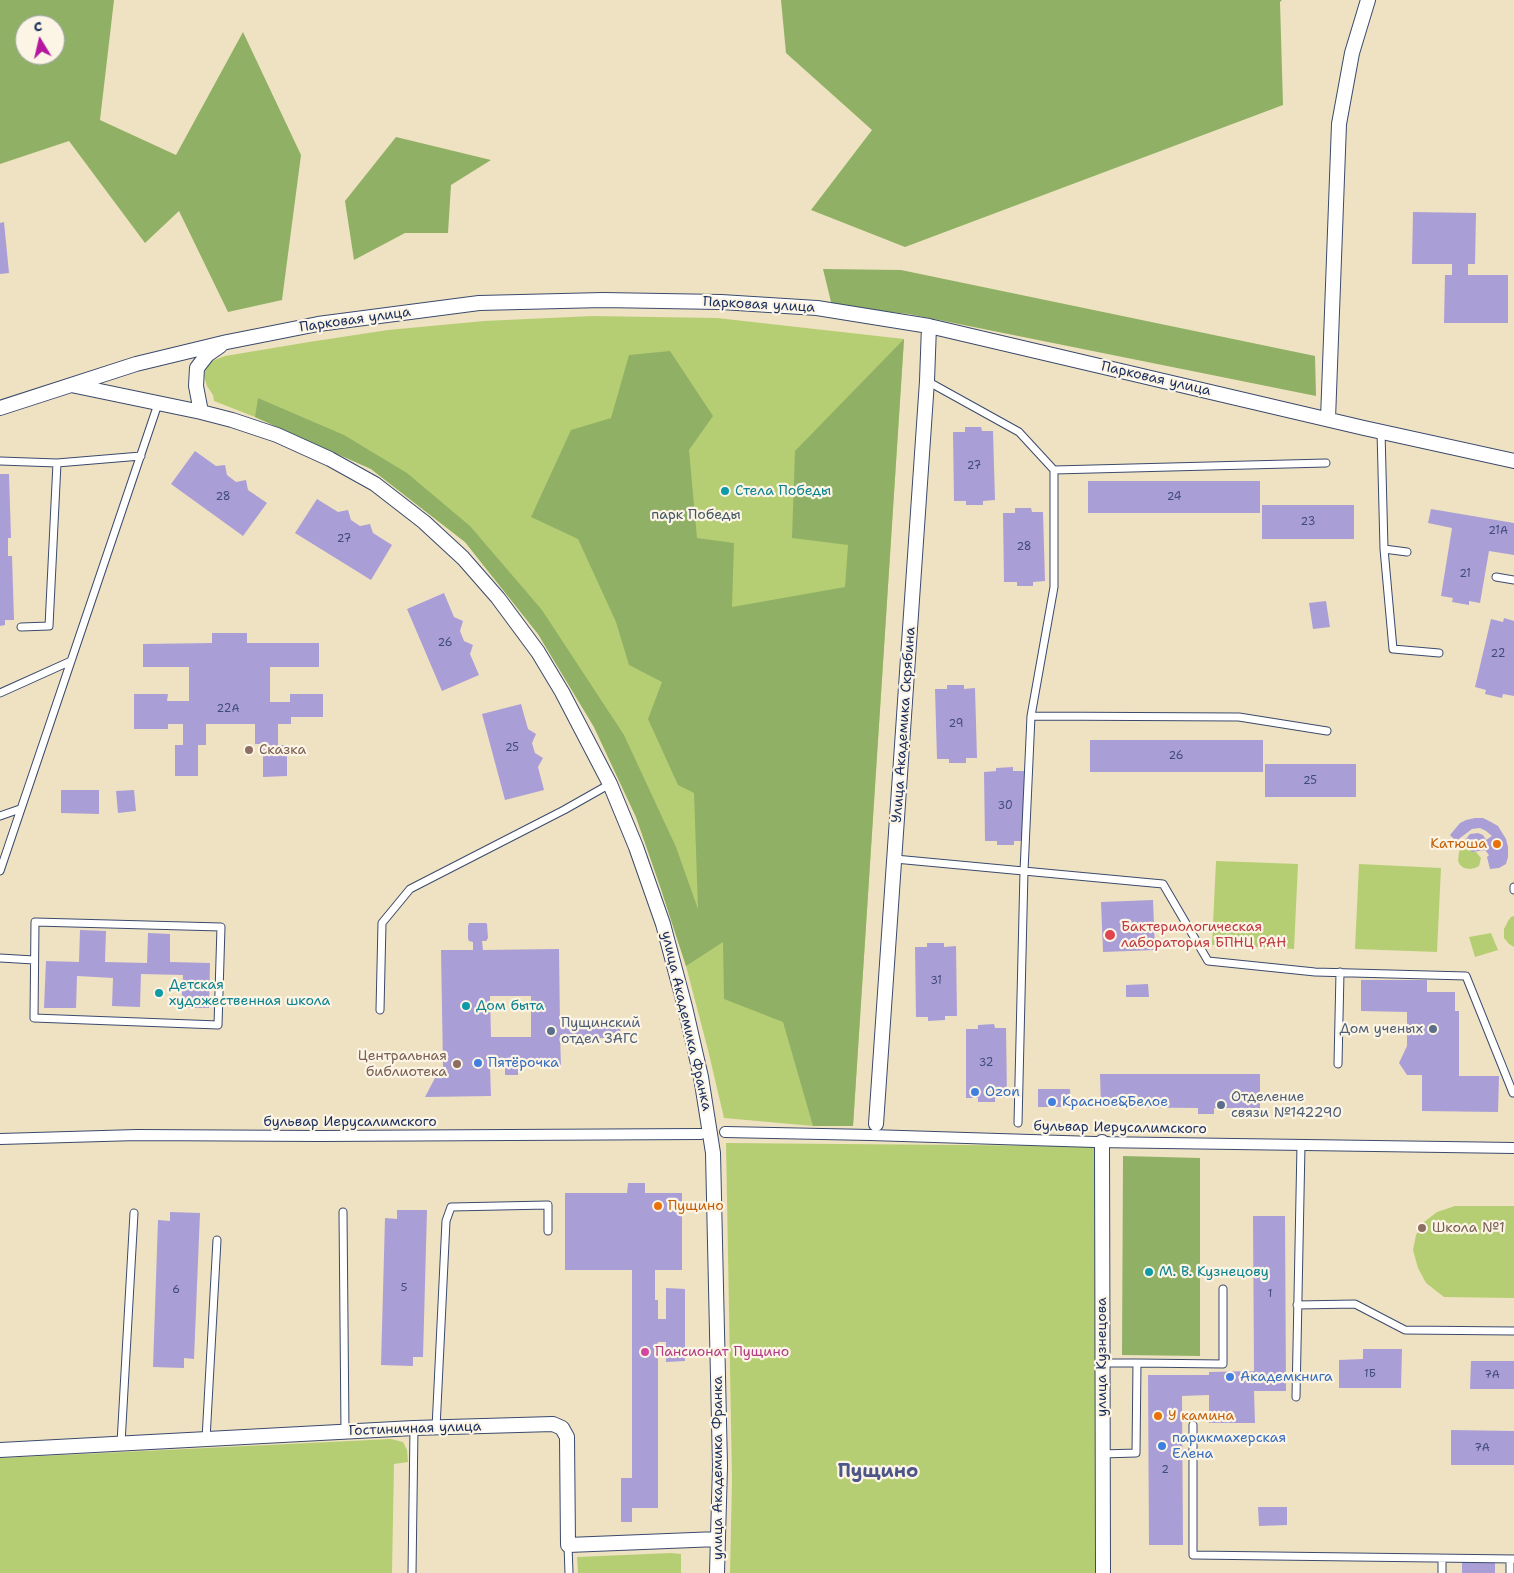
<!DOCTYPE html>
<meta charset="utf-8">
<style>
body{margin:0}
#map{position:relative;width:1514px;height:1573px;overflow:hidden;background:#efe2c2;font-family:"Shantell Sans",sans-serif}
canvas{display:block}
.north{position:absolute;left:15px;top:15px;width:50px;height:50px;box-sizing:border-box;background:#fcf5e5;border:1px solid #a2a6af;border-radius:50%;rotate:351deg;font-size:14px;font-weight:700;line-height:20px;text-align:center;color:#1b2f5e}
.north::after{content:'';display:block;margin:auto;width:18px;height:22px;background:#b5179e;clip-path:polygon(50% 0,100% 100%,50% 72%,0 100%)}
</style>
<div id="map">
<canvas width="1514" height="1573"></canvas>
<div class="north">С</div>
</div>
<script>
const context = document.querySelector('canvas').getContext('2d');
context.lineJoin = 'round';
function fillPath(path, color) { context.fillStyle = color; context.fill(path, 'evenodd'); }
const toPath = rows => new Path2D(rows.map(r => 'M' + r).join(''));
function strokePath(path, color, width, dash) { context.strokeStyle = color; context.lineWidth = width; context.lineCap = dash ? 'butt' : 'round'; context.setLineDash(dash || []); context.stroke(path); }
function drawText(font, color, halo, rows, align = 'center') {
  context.font = font + ' "Shantell Sans",sans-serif'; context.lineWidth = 4.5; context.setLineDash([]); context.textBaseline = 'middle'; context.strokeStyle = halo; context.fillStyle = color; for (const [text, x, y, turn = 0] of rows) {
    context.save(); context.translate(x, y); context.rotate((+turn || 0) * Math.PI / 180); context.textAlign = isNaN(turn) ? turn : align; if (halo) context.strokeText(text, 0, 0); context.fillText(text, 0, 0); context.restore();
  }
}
const green = toPath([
 [592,316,717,318,904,339,853,1126,813,1126,724,1118,708,1050,686,966,660,886,636,817,594,727,538,634,465,542,371,469,255,417,214,401,213,395,207,386,204,376,206,368,212,361,225,356,309,342,388,330,484,321],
 [1465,843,1468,850,1476,852,1481,858,1479,866,1475,868,1470,869,1464,868,1460,865,1458,861,1459,852],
 [1216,861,1298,864,1294,949,1212,945],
 [1359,864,1441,868,1437,952,1355,949],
 [1514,916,1514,947,1509,944,1504,938,1504,929,1508,921,1511,917],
 [1491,933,1498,950,1475,957,1469,937],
 [1095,1142,1102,1363,1100,1573,730,1573,732,1480,726,1143,1073,1146],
 [1455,1206,1514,1206,1514,1298,1444,1297,1426,1283,1418,1268,1413,1250,1416,1235,1424,1222,1437,1212],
 [391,1439,403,1442,407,1450,408,1462,394,1464,392,1573,0,1573,0,1458],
 [671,1553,681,1554,681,1573,578,1573,577,1557]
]);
const forest = toPath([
 [0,0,114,0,100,120,176,155,243,32,301,155,282,300,228,312,179,211,145,243,69,141,0,164],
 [25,25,55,25,55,55,25,55],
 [781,0,1282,0,1280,2,1283,105,905,247,811,210,872,130,786,53],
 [396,137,491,160,451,185,448,233,405,233,354,260,345,201],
 [823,269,901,270,1315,356,1316,396,909,314,832,306],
 [904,339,853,1126,813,1126,783,1022,724,999,723,942,686,966,660,886,636,817,594,727,538,634,465,542,371,469,255,417,258,398,344,435,407,473,470,526,542,610,624,735,676,847,698,909,694,793,678,785,648,719,662,682,629,665,616,622,578,539,531,517,571,430,611,418,629,355,670,351,713,416,689,450,697,538,734,543,732,607,845,587,848,545,792,538,795,451],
 [1123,1156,1200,1158,1200,1356,1122,1355]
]);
const building = toPath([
 [1413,212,1476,213,1475,264,1468,264,1468,275,1508,275,1508,323,1444,323,1445,275,1452,275,1452,264,1412,264],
 [4,222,9,273,0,274,0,223],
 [965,427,981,427,982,431,993,431,995,500,983,501,983,505,966,505,966,501,954,501,953,432,965,432],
 [195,451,216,466,225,465,227,475,236,482,246,480,248,490,267,503,243,536,171,484],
 [0,474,9,474,11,538,8,538,8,556,12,556,14,620,5,620,5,625,0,626],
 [1088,481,1260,481,1260,513,1088,513],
 [317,499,338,512,348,510,351,520,360,526,370,524,373,533,392,545,371,580,295,533],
 [1262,505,1354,505,1354,539,1262,539],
 [1015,508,1031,508,1032,512,1043,512,1045,581,1033,582,1033,586,1017,586,1017,582,1004,582,1003,513,1015,513],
 [1431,509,1514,523,1514,555,1489,551,1480,603,1469,601,1469,605,1452,602,1453,598,1441,596,1452,528,1428,523],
 [444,593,454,617,463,621,460,631,464,641,473,645,470,654,479,675,442,691,407,609],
 [1326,601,1330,627,1313,629,1309,603],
 [1504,618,1514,621,1514,696,1503,694,1502,698,1485,694,1486,690,1475,687,1491,619,1503,622],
 [212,633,247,633,247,643,319,643,319,667,270,667,270,702,290,702,290,694,323,694,323,717,291,717,291,724,278,724,278,745,287,745,287,776,263,777,263,744,255,744,255,724,206,724,206,745,198,745,198,776,175,776,175,745,183,745,183,724,168,724,168,729,134,729,134,694,168,694,167,701,189,701,189,667,143,667,143,644,212,643],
 [947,685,964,685,964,689,975,688,977,758,966,758,966,763,949,763,949,759,937,759,935,689,947,689],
 [521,704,528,729,536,734,532,743,535,753,543,758,538,767,544,790,505,800,482,714],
 [1090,740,1263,740,1263,772,1090,772],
 [1265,764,1356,764,1356,797,1265,797],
 [1013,767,1013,771,1025,771,1025,841,1014,841,1014,845,997,845,997,841,985,841,984,772,996,771,996,768],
 [61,790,99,790,99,814,61,813],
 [134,790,136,811,118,813,116,791],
 [1475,818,1483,818,1491,822,1498,826,1506,839,1508,847,1508,857,1506,864,1499,868,1490,869,1487,857,1489,855,1485,850,1472,852,1466,847,1465,840,1470,834,1478,833,1483,835,1486,840,1492,836,1486,831,1480,828,1472,829,1456,841,1450,835,1460,823,1466,820],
 [1153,900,1155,950,1103,952,1101,902],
 [469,923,486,923,487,924,488,938,486,941,482,941,483,950,559,949,560,1027,570,1027,572,1023,620,1023,621,1038,572,1038,570,1035,560,1035,561,1066,518,1066,518,1075,505,1075,505,1066,490,1066,491,1096,425,1097,435,1078,446,1077,446,1067,443,1067,441,950,473,950,473,942,469,941,468,939,468,926],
 [490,996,531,996,531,1037,491,1037],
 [80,930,106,931,105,962,147,963,148,933,170,934,170,962,210,963,209,1008,181,1008,183,975,141,974,140,1007,112,1006,113,978,77,976,76,1008,44,1008,46,961,79,962],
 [927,943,944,943,944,947,956,946,957,1016,945,1016,945,1020,928,1021,928,1017,916,1017,915,947,927,947],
 [1361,980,1427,980,1427,992,1455,992,1455,1011,1459,1011,1459,1076,1499,1076,1498,1112,1422,1111,1422,1075,1407,1075,1399,1063,1407,1046,1407,1012,1361,1011],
 [1148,984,1149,997,1126,997,1126,985],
 [994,1024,995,1028,1006,1028,1007,1098,995,1098,995,1102,978,1102,978,1098,966,1098,966,1029,978,1029,978,1025],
 [1100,1074,1260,1074,1260,1108,1214,1108,1214,1114,1198,1114,1198,1108,1101,1107],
 [1038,1089,1070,1089,1071,1107,1038,1107],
 [628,1183,645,1183,645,1193,682,1193,682,1270,655,1270,655,1300,658,1300,658,1319,666,1319,666,1288,685,1289,685,1361,666,1362,666,1342,658,1342,658,1508,632,1508,632,1522,621,1522,621,1478,632,1478,632,1270,565,1270,565,1193,627,1193],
 [397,1210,427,1210,423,1357,413,1357,413,1366,381,1365,385,1218,397,1219],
 [170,1212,200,1213,194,1359,184,1358,184,1368,153,1367,158,1220,170,1221],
 [1253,1216,1285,1216,1286,1391,1254,1391,1255,1423,1209,1423,1209,1395,1182,1396,1183,1545,1149,1545,1148,1375,1209,1375,1209,1372,1254,1371],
 [1363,1349,1402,1349,1401,1388,1339,1388,1339,1360,1363,1359],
 [1471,1361,1514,1361,1514,1389,1470,1389],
 [1451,1430,1514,1431,1514,1465,1451,1465],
 [1258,1507,1287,1507,1287,1525,1259,1526],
 [1462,1562,1495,1562,1495,1573,1462,1573]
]);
const service = toPath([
 [927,381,1019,432,1054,470,1326,463],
 [1381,431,1384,549,1407,552],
 [0,461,57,463,49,626,21,627],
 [57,463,141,456],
 [1384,549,1393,649,1439,653],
 [1496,577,1514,580],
 [0,693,71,661],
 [1031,716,1054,587,1054,470],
 [0,816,20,809],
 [895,859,1163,884,1208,961,1315,972,1466,976,1513,1093],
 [0,871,158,404],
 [1514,890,1514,887],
 [35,922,221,927,218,1025,34,1018,35,922],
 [0,958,34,960],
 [380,1010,382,923,410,889,564,810,610,784],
 [1338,1064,1340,972],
 [1018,1123,1024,871,1031,716,1239,717,1327,731],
 [343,1212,345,1432],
 [1297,1305,1355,1304,1405,1330,1514,1331],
 [1102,1363,1137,1363],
 [1296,1397,1301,1145],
 [1193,1425,1193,1555,1514,1559],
 [436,1428,446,1221,451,1207,548,1205,548,1231],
 [206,1439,217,1240],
 [121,1443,134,1213],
 [1102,1454,1136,1453,1137,1363,1223,1364,1223,1289],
 [568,1545,569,1573],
 [1442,1559,1442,1573],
 [412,1573,414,1428],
 [1510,1573,1510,1559]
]);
const pedestrian = toPath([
 [725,1132,870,1135,1095,1142,1514,1148],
 [0,1139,137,1135,319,1136,701,1134]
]);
const minor = toPath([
 [71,385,201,412,232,420,277,435,330,459,375,484,424,522,463,558,498,598,538,652,562,692,610,784,636,847,663,924,685,1007,701,1077,713,1153,720,1466,717,1573],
 [0,408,136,364,227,342,318,324,479,303,603,300,721,302,817,308,929,326,1364,428,1514,461],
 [201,412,196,386,197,368,207,355,220,346],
 [1328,419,1339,124,1352,53,1368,0],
 [876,1124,927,381,929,326],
 [1102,1142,1103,1573],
 [0,1450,414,1428,553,1424,562,1428,567,1437,568,1545,718,1539]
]);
const markers = [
 [725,491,5,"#0f9aa8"],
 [249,750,5,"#8d6e63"],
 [1497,844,5,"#e8710a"],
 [1110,935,6,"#e0444e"],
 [159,993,5,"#0f9aa8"],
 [466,1006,5,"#0f9aa8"],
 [1433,1029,5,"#5c6f8a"],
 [551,1031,5,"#5c6f8a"],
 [478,1063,5,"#3f7fe0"],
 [457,1064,5,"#8d6e63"],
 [975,1092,5,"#3f7fe0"],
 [1052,1102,5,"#3f7fe0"],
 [1221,1105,5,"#5c6f8a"],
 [658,1206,5,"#e8710a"],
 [1422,1228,5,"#8d6e63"],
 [1149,1272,5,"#0f9aa8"],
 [645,1352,5,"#d1479c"],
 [1230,1377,5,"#3f7fe0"],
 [1158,1416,5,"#e8710a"],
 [1162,1446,5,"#3f7fe0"]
];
const numberNames = [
 ["27",974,466],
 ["28",223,497],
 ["24",1174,497],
 ["23",1308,522],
 ["21А",1498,531],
 ["27",344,539],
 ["28",1024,547],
 ["21",1465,574],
 ["26",445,643],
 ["22",1498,654],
 ["22А",228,709],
 ["29",956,724],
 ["25",512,748],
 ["26",1176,756],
 ["25",1310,781],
 ["30",1005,806],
 ["31",936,981],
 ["32",986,1063],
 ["5",404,1288],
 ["6",176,1290],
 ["1",1270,1294],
 ["1Б",1370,1374],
 ["7А",1492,1375],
 ["7А",1482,1448],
 ["2",1165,1470]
];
const streetNames = [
 ["Парковая улица",759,305,3],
 ["Парковая улица",355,320,-8],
 ["Парковая улица",1156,379,13],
 ["Улица Академика Скрябина",904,725,-86],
 ["улица Академика Франка",686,1021,77],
 ["бульвар Иерусалимского",350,1122],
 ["бульвар Иерусалимского",1120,1128,1],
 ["улица Кузнецова",1102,1357,-90],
 ["Гостиничная улица",415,1429,-2],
 ["улица Академика Франка",718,1468,-90]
];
const cultureNames = [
 ["Стела Победы",735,491],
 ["Детская",169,985],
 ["художественная школа",169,1001],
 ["Дом быта",476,1006],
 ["М. В. Кузнецову",1159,1272]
];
const parkNames = [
 ["парк Победы",696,515]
];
const educationNames = [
 ["Сказка",259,750],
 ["Центральная",447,1056,"right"],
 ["библиотека",447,1072,"right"],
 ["Школа №1",1432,1228]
];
const foodNames = [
 ["Катюша",1487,844,"right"],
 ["Пущино",668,1206],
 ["У камина",1168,1416]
];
const healthNames = [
 ["Бактериологическая",1121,927],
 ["лаборатория БПНЦ РАН",1121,943]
];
const serviceNames = [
 ["Пущинский",561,1023],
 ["отдел ЗАГС",561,1039],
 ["Дом ученых",1423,1029,"right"],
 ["Отделение",1231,1097],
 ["связи №142290",1231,1113]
];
const shopNames = [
 ["Пятёрочка",488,1063],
 ["Ozon",985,1092],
 ["Красное&Белое",1062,1102],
 ["Академкнига",1240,1377],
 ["парикмахерская",1172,1438],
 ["Елена",1172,1454]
];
const hotelNames = [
 ["Пансионат Пущино",655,1352]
];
const districtNames = [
 ["Пущино",878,1472]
];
fillPath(green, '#b6ce73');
fillPath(forest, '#90b165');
fillPath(building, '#aa9ed7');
strokePath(service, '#3b4a6d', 9);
strokePath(pedestrian, '#3b4a6d', 12);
strokePath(minor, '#3b4a6d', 16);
strokePath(service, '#fff', 7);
strokePath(pedestrian, '#fff', 10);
strokePath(minor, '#fff', 14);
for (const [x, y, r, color] of markers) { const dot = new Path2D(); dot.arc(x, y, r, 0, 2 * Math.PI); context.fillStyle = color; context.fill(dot); strokePath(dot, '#fcf5e5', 2); }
drawText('11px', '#3f4b7c', null, numberNames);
drawText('14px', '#1b2f5e', '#fcf5e5', streetNames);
drawText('14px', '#0d838f', '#fcf5e5', cultureNames, 'left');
drawText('14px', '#425763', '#fcf5e5', parkNames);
drawText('14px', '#785e54', '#fcf5e5', educationNames, 'left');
drawText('14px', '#c56008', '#fcf5e5', foodNames, 'left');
drawText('14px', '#be3a42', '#fcf5e5', healthNames, 'left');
drawText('14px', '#4e5e75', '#fcf5e5', serviceNames, 'left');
drawText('14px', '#366cbe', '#fcf5e5', shopNames, 'left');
drawText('14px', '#b23c85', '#fcf5e5', hotelNames, 'left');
drawText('bold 19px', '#4d5688', '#fcf5e5', districtNames);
</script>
